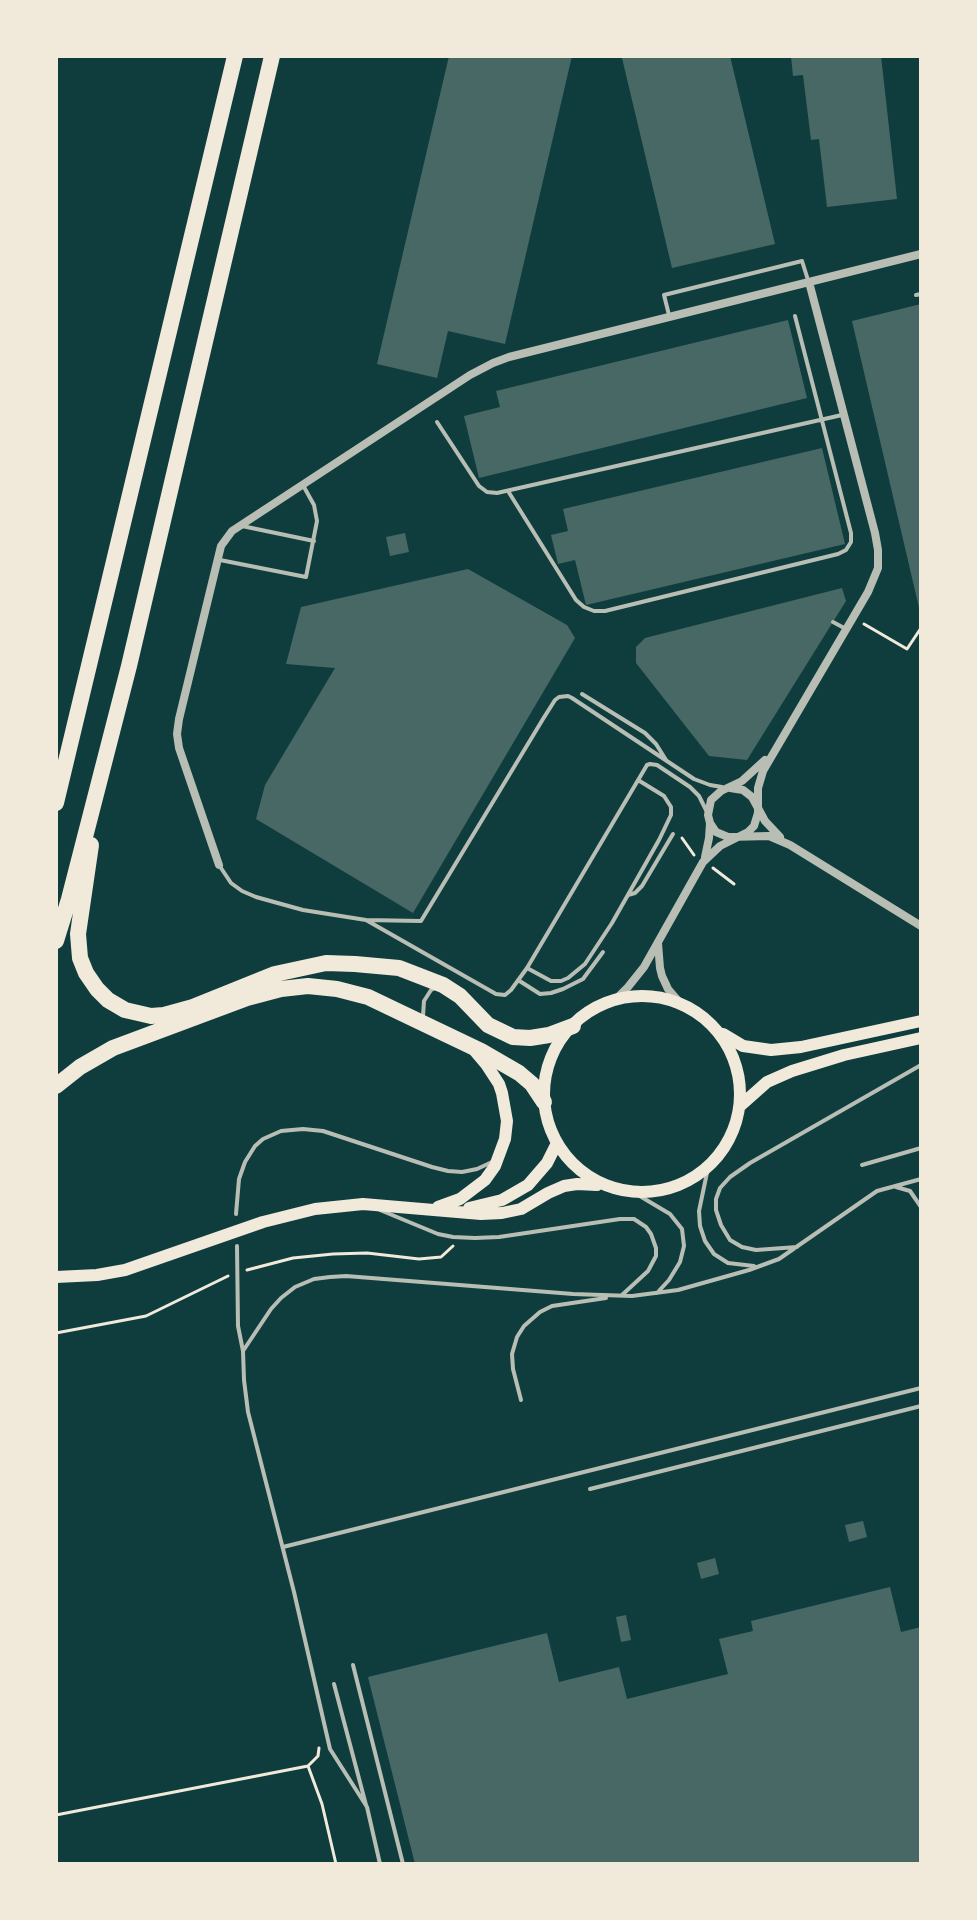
<!DOCTYPE html>
<style>
body{margin:0}
#map{position:relative;width:977px;height:1920px;overflow:hidden;background:#0f3d3e;font-family:"Golos Text",sans-serif}
canvas{display:block}
.frame{position:absolute;inset:0;border:58px solid #f1e9da;pointer-events:none}
</style>
<div id="map">
<canvas width="977" height="1920"></canvas>
<div class="frame"></div>
</div>
<script>
const context = document.querySelector('canvas').getContext('2d');
context.lineJoin = 'round';
function fillPath(path, color) { context.fillStyle = color; context.fill(path, 'evenodd'); }
const toPath = rows => new Path2D(rows.map(r => 'M' + r).join(''));
function strokePath(path, color, width, dash) { context.strokeStyle = color; context.lineWidth = width; context.lineCap = dash ? 'butt' : 'round'; context.setLineDash(dash || []); context.stroke(path); }
const building = toPath([
 [449,56,572,56,505,344,448,331,437,378,377,364],
 [631,56,730,56,775,244,672,268,622,58],
 [791,56,881,56,897,199,827,207,819,139,811,140,803,75,793,76],
 [921,304,921,612,920,612,852,321],
 [788,320,807,398,479,478,464,416,500,407,496,391],
 [822,448,845,544,586,605,575,560,558,564,551,535,568,531,563,509],
 [405,533,409,552,390,556,386,537],
 [468,569,567,625,575,638,413,913,256,819,265,785,335,668,286,664,301,607],
 [842,588,846,601,747,760,709,756,636,663,636,647,645,638],
 [863,1521,867,1537,849,1542,845,1525],
 [715,1558,719,1574,701,1579,697,1563],
 [890,1587,901,1632,921,1627,921,1864,415,1864,368,1677,547,1633,559,1682,619,1667,627,1699,728,1674,719,1639,753,1631,751,1621],
 [626,1615,631,1640,621,1642,616,1617]
]);
const path = toPath([
 [864,624,907,649,921,628],
 [682,838,694,855],
 [713,868,734,884],
 [247,1270,293,1258,333,1254,367,1253,419,1259,441,1257,453,1246],
 [56,1333,146,1316,228,1276],
 [319,1748,318,1756,308,1766,322,1804,336,1864],
 [56,1815,308,1766]
]);
const service = toPath([
 [916,295,921,294],
 [669,315,664,295,802,261,808,280],
 [437,422,479,486,487,492,497,493,842,415],
 [508,491,576,600,584,607,594,611,605,611,838,554,846,550,851,542,851,533,795,316],
 [242,526,314,541],
 [220,560,306,577,317,521,314,505,304,487],
 [833,622,846,629],
 [582,694,645,733,656,744,666,760],
 [707,812,699,796,690,787,657,765,650,764,647,765,527,968,511,990,505,995,496,994,366,920,421,921,543,719,555,700,559,697,568,696,572,698,694,779,710,785,722,787],
 [219,865,231,883,242,891,256,897,303,910,366,920],
 [628,895,635,893,642,886,673,834],
 [527,968,551,981,561,981,568,978,585,964,612,923,659,840,671,815,671,807,664,796,638,780],
 [518,980,540,994,551,993,563,989,583,979,603,952],
 [423,1016,424,1001,431,990,437,987],
 [862,1165,921,1148],
 [708,1168,699,1211,700,1226,705,1241,714,1254,728,1263,754,1266],
 [896,1187,910,1191,921,1207],
 [633,1192,670,1214,682,1229,684,1246,680,1262,669,1280,657,1293],
 [380,1210,438,1234,453,1237,475,1238,499,1237,620,1219,634,1219,646,1227,651,1234,656,1248,656,1256,648,1271,622,1295],
 [236,1214,239,1179,245,1162,255,1146,263,1139,281,1131,303,1129,323,1131,432,1167,448,1171,462,1172,477,1169,492,1162],
 [237,1246,238,1326,243,1351],
 [797,1247,756,1250,742,1247,730,1240,721,1225,716,1210,716,1199,720,1188,730,1177,750,1163,921,1065],
 [521,1400,513,1369,512,1354,517,1337,524,1326,540,1312,552,1306,606,1298],
 [590,1489,921,1406],
 [283,1547,921,1388],
 [353,1665,403,1864],
 [334,1684,366,1805],
 [380,1864,367,1807,330,1749,294,1592,248,1412,244,1380,243,1351,271,1309,281,1298,295,1287,314,1279,330,1277,346,1276,573,1294,632,1296,678,1290,749,1270,779,1259,877,1191,921,1179]
]);
const minor = toPath([
 [730,788,743,790,752,797,765,821,780,837],
 [710,823,716,832,728,837,769,836,790,845,921,926],
 [705,857,709,838,710,823,708,815,711,800,721,791,742,781,765,760],
 [219,865,179,748,177,734,179,719,221,546,232,531,470,375,493,363,509,357,921,254],
 [658,943,660,968,662,976,668,989,681,1004],
 [616,999,628,987,644,967,703,862,720,846,748,832,754,826,758,813,758,788,763,771,868,592,878,568,878,550,875,533,809,282]
]);
const secondary = toPath([
 '544 1094a98 98 0 1 1 196 0a98 98 0 1 1-196 0Z',
 [723,1034,743,1046,771,1050,801,1047,921,1021],
 [740,1106,767,1082,792,1071,844,1055,921,1038],
 [438,1207,460,1199,485,1180,495,1166,505,1139,507,1121,502,1093,499,1084,486,1064,475,1051],
 [469,1208,502,1200,528,1185,547,1163,557,1143],
 [56,1277,97,1275,125,1270,263,1222,315,1209,363,1204,481,1214,502,1213,521,1209,548,1193,564,1186,577,1184,597,1185]
]);
const motorway = toPath([
 [56,803,235,56],
 [91,845,78,934,80,958,86,973,97,989,108,1000,125,1010,151,1016,164,1015,193,1007,275,974,326,963,355,964,399,968,443,985,460,996,488,1025,513,1037,530,1038,549,1035,573,1026],
 [56,941,69,899,129,666,272,56],
 [56,1086,80,1067,113,1048,247,998,281,989,308,986,337,989,368,997,481,1051,519,1073,532,1084,544,1102]
]);
fillPath(building, '#486865');
strokePath(path, '#f1e9da', 3);
strokePath(service, '#b8beb3', 4);
strokePath(minor, '#b8beb3', 8);
strokePath(secondary, '#f1e9da', 12);
strokePath(motorway, '#f1e9da', 16);
</script>
